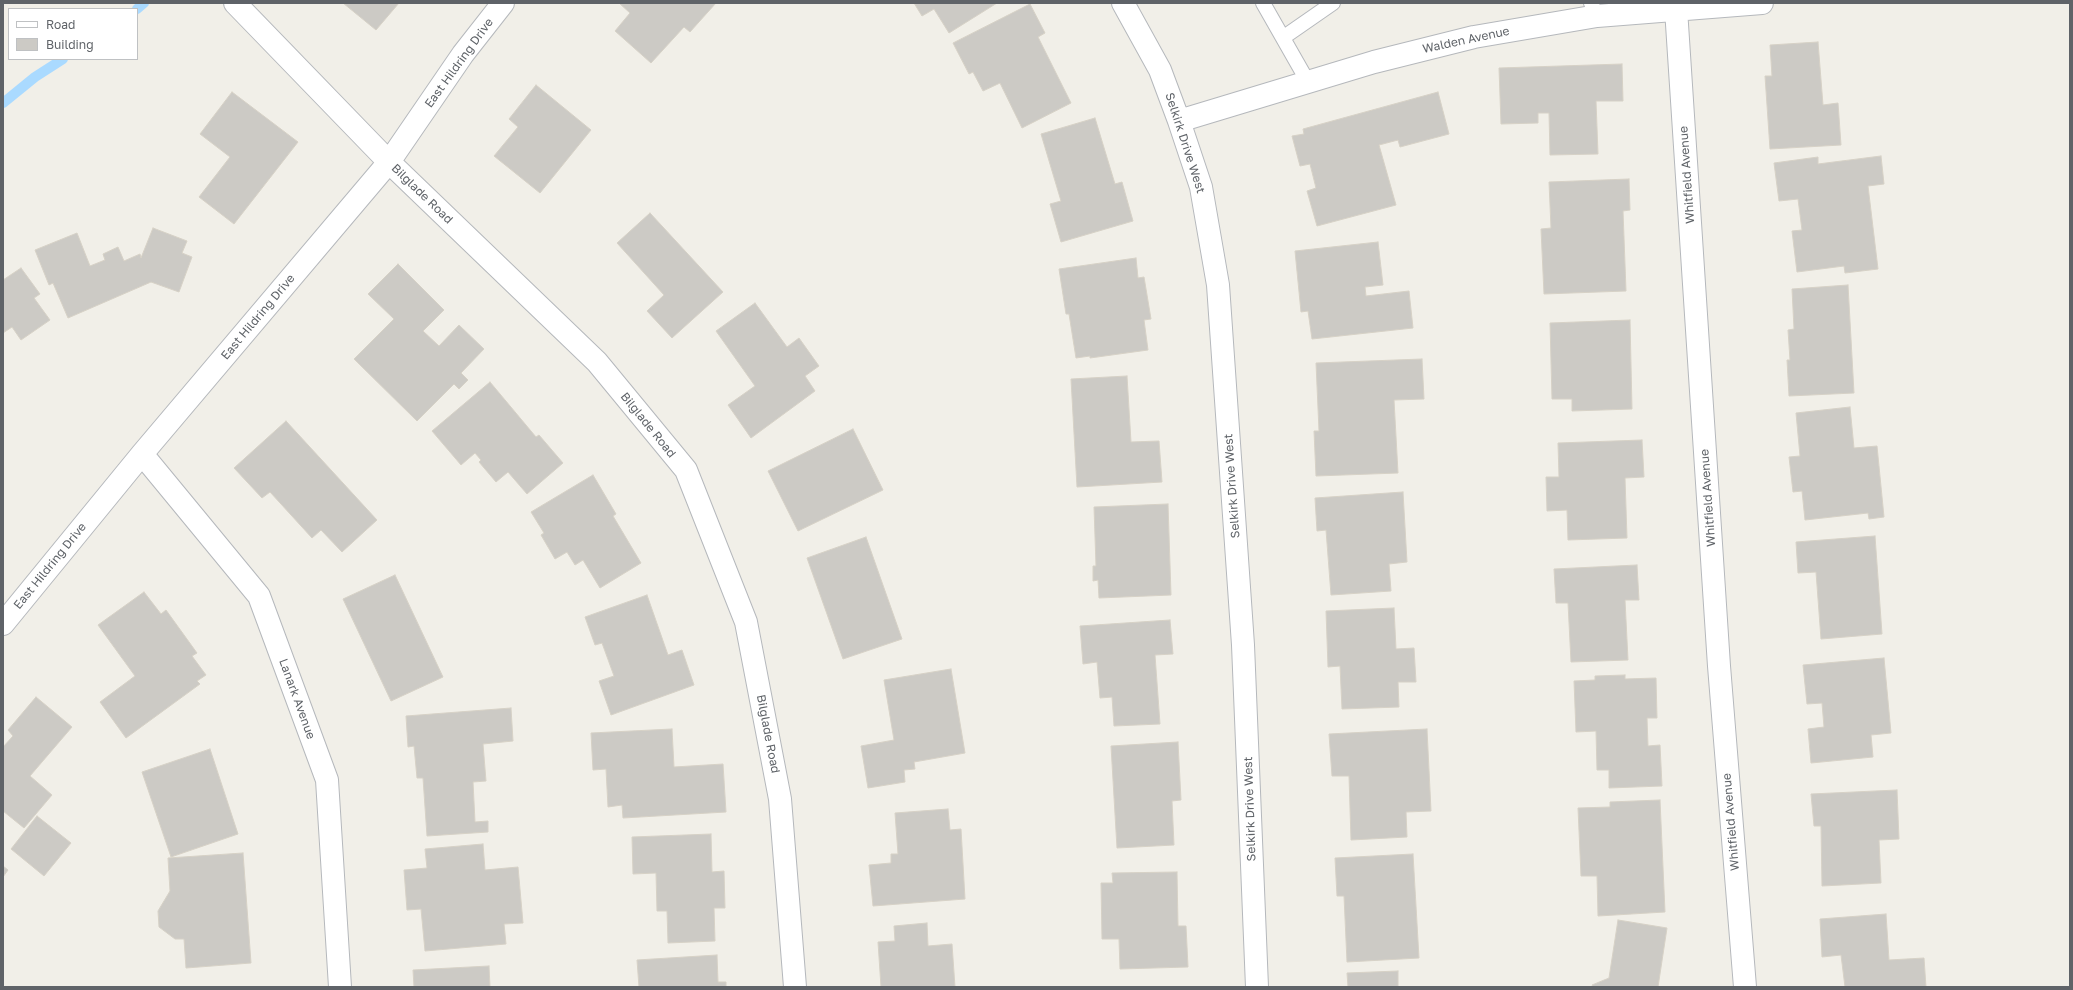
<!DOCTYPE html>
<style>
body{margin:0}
#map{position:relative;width:2073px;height:990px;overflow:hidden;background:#f1efe8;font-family:"Golos Text",sans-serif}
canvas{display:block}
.frame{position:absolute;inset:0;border:4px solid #5f6368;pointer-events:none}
.legend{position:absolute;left:8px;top:8px;width:130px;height:52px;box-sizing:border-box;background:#fff;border:1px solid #bfc1c3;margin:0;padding:5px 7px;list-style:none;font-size:12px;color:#5f6368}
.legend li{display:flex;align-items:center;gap:8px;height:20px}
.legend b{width:20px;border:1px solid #bfc1c3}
</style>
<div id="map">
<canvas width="2073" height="990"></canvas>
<div class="frame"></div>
<ul class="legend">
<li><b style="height:5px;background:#fff"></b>Road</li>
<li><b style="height:11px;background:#cccac5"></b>Building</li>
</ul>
</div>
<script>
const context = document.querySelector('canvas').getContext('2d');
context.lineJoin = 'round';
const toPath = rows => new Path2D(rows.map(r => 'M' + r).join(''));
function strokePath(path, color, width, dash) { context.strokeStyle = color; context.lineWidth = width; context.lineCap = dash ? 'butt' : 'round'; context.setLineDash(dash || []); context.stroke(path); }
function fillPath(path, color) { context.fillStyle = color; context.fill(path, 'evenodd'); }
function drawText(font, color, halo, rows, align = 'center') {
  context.font = font + ' "Golos Text",sans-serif'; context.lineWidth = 3; context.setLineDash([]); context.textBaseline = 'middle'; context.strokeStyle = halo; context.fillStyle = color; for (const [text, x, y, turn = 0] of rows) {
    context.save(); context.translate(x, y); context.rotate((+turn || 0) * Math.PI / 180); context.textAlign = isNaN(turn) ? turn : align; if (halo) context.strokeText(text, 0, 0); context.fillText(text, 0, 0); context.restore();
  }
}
const stream = toPath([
 [137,9,144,3],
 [3,103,35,77,63,59]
]);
const building = toPath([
 [343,3,399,3,376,30,343,3],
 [619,3,716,3,690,32,684,27,651,63,615,31,630,13,619,3],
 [914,3,997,3,949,33,934,9,922,16,914,3],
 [1030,4,1045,33,1038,37,1071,103,1022,128,1000,83,983,91,973,72,969,74,953,43,1030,4],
 [1818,42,1823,105,1838,103,1841,145,1770,149,1765,76,1772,76,1770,45,1818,42],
 [1622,64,1623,101,1596,101,1598,154,1550,155,1549,113,1538,113,1538,123,1501,124,1499,68,1622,64],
 [536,85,591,130,540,193,494,156,518,127,509,119,536,85],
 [232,92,298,142,234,224,199,197,230,157,200,134,232,92],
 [1438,92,1449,134,1400,147,1398,140,1379,145,1396,205,1317,226,1307,191,1316,188,1310,164,1300,166,1292,136,1304,134,1303,129,1438,92],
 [1095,118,1115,184,1122,182,1133,221,1061,242,1050,204,1061,201,1041,134,1095,118],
 [1881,156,1884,184,1868,186,1878,269,1845,273,1844,266,1797,272,1792,231,1802,230,1798,199,1779,201,1774,163,1818,157,1818,164,1881,156],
 [1629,179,1630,210,1623,211,1626,291,1544,294,1541,229,1551,228,1549,182,1629,179],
 [650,213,723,292,672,338,647,311,664,295,617,243,650,213],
 [153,228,187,241,182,253,192,257,179,292,151,282,68,318,53,283,49,285,35,250,77,233,90,266,105,260,103,254,118,247,124,261,140,254,141,258,153,228],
 [1378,242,1383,285,1365,287,1366,296,1409,291,1413,328,1312,339,1308,311,1301,312,1295,251,1378,242],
 [1136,258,1138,278,1144,277,1151,319,1144,320,1148,350,1090,358,1090,356,1076,358,1069,314,1066,314,1059,269,1136,258],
 [398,264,444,310,423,331,439,346,459,325,484,349,461,373,468,380,459,389,454,384,417,421,354,359,394,319,368,294,398,264],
 [21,268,40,294,34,298,50,320,21,340,12,327,3,333,3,280,21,268],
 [1848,285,1854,393,1789,396,1787,360,1790,360,1788,330,1794,329,1792,289,1848,285],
 [755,303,787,347,799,338,819,366,805,376,815,391,751,438,728,405,755,386,716,331,755,303],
 [1630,320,1632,409,1572,411,1572,399,1552,399,1550,323,1630,320],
 [1422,359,1424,399,1394,400,1398,473,1316,476,1314,431,1319,431,1316,363,1422,359],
 [1127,376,1131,442,1159,441,1162,482,1077,487,1071,379,1127,376],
 [490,382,536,437,539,435,563,463,527,494,508,472,496,482,479,462,481,460,475,453,461,465,432,431,490,382],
 [1850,407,1854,448,1877,446,1884,517,1869,519,1868,513,1805,520,1802,491,1793,492,1789,457,1800,456,1796,413,1850,407],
 [286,421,377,520,342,552,321,530,312,538,270,492,262,498,234,468,286,421],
 [853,429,883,490,798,531,768,471,853,429],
 [1642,440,1644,477,1625,478,1627,538,1568,540,1567,510,1547,511,1546,477,1559,477,1558,443,1642,440],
 [593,475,616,514,613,516,641,563,600,588,583,560,575,565,567,552,555,559,541,535,544,533,531,512,593,475],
 [1403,492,1407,562,1389,564,1391,591,1331,595,1326,530,1317,531,1315,498,1403,492],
 [1168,504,1171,595,1099,598,1098,580,1093,581,1093,566,1096,566,1094,507,1168,504],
 [1875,536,1882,634,1821,639,1816,572,1798,573,1796,542,1875,536],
 [866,537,902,639,843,659,807,558,866,537],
 [1637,565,1639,600,1625,600,1628,660,1571,662,1568,603,1556,603,1554,569,1637,565],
 [395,575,443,677,391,701,343,599,395,575],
 [144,592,161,614,166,610,197,653,192,656,206,675,197,681,200,684,126,738,100,702,135,676,98,625,144,592],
 [647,595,668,655,682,650,694,685,611,715,599,681,614,676,602,643,595,645,585,617,647,595],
 [1394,608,1396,649,1414,648,1416,682,1398,682,1399,707,1342,709,1340,666,1328,667,1326,611,1394,608],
 [1170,620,1173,654,1155,655,1160,724,1114,726,1112,697,1100,698,1097,662,1083,664,1080,626,1170,620],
 [1884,658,1891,733,1871,735,1873,757,1811,763,1808,729,1824,727,1822,703,1807,704,1803,665,1884,658],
 [951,669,965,753,914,762,915,769,904,770,905,782,868,788,861,746,894,740,884,680,951,669],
 [1625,675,1625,679,1656,678,1657,718,1647,718,1648,746,1660,745,1662,786,1609,788,1609,770,1597,770,1596,731,1576,732,1574,681,1595,680,1595,676,1625,675],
 [36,697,72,727,30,776,52,795,24,828,3,811,3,747,13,736,8,730,36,697],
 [511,708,513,741,483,744,486,781,473,782,475,822,488,821,488,832,427,836,423,778,417,778,414,746,408,747,406,716,511,708],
 [672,729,674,767,723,764,726,812,623,818,622,805,608,807,606,769,593,770,591,733,672,729],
 [1427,729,1431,811,1406,812,1407,837,1351,840,1349,776,1332,776,1329,734,1427,729],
 [1178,742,1181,800,1172,801,1174,845,1117,848,1111,746,1178,742],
 [210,749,238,834,171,857,142,772,210,749],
 [1897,790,1899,839,1879,840,1881,883,1822,886,1821,826,1814,826,1811,794,1897,790],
 [1660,800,1665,912,1598,916,1597,876,1581,876,1578,808,1610,807,1610,802,1660,800],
 [948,809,950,830,961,829,965,899,873,906,869,865,891,863,891,854,898,854,895,813,948,809],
 [37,816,71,843,44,876,11,849,37,816],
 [711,834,712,872,724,871,725,908,714,908,715,941,668,943,667,911,657,911,656,873,633,874,632,837,711,834],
 [483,844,485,870,518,867,523,923,504,924,506,944,425,951,421,909,407,910,404,870,427,868,425,849,483,844],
 [243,853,251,963,186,968,184,939,175,939,159,927,158,911,170,891,168,858,243,853],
 [1413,854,1419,958,1347,962,1344,896,1337,896,1335,858,1413,854],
 [3,866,8,870,3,877,3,866],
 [1177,872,1178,926,1186,926,1188,967,1120,969,1119,939,1102,939,1101,883,1113,883,1112,873,1177,872],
 [1886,914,1889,960,1924,958,1926,987,1845,987,1841,955,1822,957,1820,919,1886,914],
 [1618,920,1667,928,1658,987,1593,987,1592,985,1609,978,1618,920],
 [927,923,928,946,952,944,955,987,881,987,878,942,895,941,894,926,927,923],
 [717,955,718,982,726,982,726,987,639,987,637,960,717,955],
 [489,966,490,987,414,987,413,970,489,966],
 [1398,971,1398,987,1348,987,1347,973,1398,971]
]);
const service = toPath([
 [1263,3,1308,82],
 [1591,3,1597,16],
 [1284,37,1333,3]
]);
const minor = toPath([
 [235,3,389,162,597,362,686,470,746,622,780,799,795,987],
 [1123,3,1160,70,1179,121,1201,187,1218,285,1243,645,1257,987],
 [1676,9,1719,666,1745,987],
 [1179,121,1374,62,1474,37,1597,16,1762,3],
 [142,454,259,596,327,780,340,987],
 [3,624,142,454,389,162,463,54,503,3]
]);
const streetNames = [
 ["Walden Avenue",1466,40,-12],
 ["East Hildring Drive",459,63,-54],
 ["Selkirk Drive West",1185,143,72],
 ["Whitfield Avenue",1687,175,-94],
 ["Bilglade Road",422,194,44],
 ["East Hildring Drive",258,317,-50],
 ["Bilglade Road",648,425,51],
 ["Selkirk Drive West",1232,486,-94],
 ["Whitfield Avenue",1708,498,-94],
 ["East Hildring Drive",50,566,-51],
 ["Lanark Avenue",297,699,70],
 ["Bilglade Road",768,734,79],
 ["Selkirk Drive West",1250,809,-92],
 ["Whitfield Avenue",1731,822,-95]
];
strokePath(stream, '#aadaff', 10);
fillPath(building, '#cccac5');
strokePath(building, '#d6d1c6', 1);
strokePath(service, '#b5b8bc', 16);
strokePath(minor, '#b5b8bc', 24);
strokePath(service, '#fff', 14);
strokePath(minor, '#fff', 22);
drawText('12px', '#5f6368', '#fff', streetNames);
</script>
